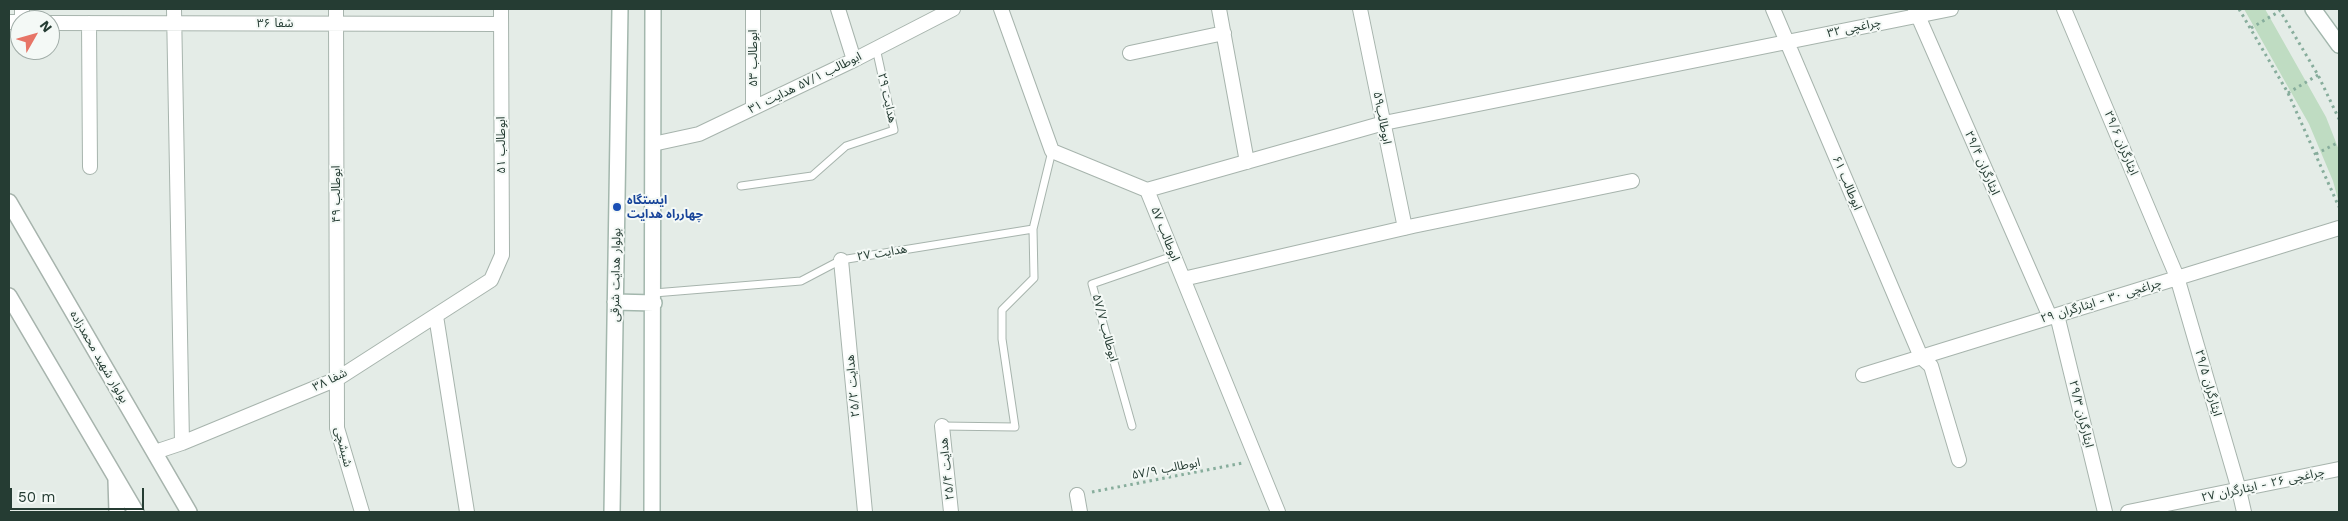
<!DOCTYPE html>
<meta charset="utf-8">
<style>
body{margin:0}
#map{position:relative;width:2348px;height:521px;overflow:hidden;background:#e4ece7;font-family:"Work Sans",sans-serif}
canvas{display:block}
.frame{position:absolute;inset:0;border:10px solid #253c33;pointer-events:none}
.north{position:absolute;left:10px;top:10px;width:50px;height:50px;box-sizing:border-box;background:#f4f9f6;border:1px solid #a1ada8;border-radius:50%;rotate:52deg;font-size:14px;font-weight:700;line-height:20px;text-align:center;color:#253c33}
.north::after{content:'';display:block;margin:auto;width:18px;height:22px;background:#e77567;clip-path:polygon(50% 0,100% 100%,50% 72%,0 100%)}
.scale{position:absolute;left:10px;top:488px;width:134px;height:22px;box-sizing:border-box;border:2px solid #253c33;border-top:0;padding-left:6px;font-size:15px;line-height:18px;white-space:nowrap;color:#253c33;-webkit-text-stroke:4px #f4f9f6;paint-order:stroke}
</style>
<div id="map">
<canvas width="2348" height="521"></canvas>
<div class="frame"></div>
<div class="north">N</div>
<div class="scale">50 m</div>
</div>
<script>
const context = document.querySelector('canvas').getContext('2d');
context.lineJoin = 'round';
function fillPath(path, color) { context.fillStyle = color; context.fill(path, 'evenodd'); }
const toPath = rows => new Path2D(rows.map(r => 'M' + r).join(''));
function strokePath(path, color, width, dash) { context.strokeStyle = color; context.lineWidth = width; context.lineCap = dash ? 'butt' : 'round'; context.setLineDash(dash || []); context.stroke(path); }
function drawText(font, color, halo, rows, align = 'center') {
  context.font = font + ' "Work Sans","Noto Sans Arabic",sans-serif'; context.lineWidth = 4; context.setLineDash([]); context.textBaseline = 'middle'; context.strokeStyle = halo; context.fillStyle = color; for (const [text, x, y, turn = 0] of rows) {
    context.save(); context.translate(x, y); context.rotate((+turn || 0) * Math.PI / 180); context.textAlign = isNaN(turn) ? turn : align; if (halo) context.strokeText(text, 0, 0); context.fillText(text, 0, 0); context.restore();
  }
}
const green = toPath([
 [2244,9,2265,9,2326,117,2339,150,2339,203,2333,181,2309,124]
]);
const path = toPath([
 [2239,9,2288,93,2339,207],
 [2279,9,2318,75,2339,119],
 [2251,28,2280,11],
 [2288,93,2318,75],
 [2316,154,2339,142],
 [1092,492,1243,463]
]);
const service = toPath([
 [741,186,812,176,846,146,894,130,876,48],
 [654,293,801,281,841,260,1033,229,1052,151],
 [942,426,1015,427,1002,339,1002,310,1034,278,1033,229],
 [1132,426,1092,284,1173,256]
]);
const minor = toPath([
 [174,9,182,443],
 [336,9,337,428,362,512],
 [838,9,854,60],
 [1001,9,1052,151,1147,190,1278,512],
 [1219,9,1247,162],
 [1360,9,1405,228],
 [1773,9,1921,357,1931,366,1959,460],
 [1915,9,2050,317],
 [2064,9,2177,277,2239,490,2244,512],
 [22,20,22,9],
 [9,22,20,22],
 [50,23,501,24],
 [89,23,90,167],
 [1130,53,1224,33],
 [753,108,753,9],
 [653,144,699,134,854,60,953,9],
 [1147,190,1384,123,1951,9],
 [841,260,865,512],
 [1183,279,1413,226,1632,181],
 [2057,315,2105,512],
 [436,316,467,512],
 [1863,375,2339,228],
 [942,426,951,512],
 [155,452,182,443,337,379,491,280,502,255,501,9],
 [1077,495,1080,512],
 [2128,512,2339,469]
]);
const tertiary = toPath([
 [9,202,189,512],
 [9,296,136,512],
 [116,480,117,512]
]);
const secondary = toPath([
 [2313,9,2339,45],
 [615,302,654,303],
 [612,512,620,9],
 [652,512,653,9]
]);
const markers = [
 [617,207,5,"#1a4fb4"]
];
const streetNames = [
 ["شفا ۳۶",275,23],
 ["چراغچی ۳۲",1854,28,-12],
 ["ابوطالب ۵۳",753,58,-90],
 ["ابوطالب ۵۷/۱ هدایت ۳۱",805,83,-26],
 ["هدایت ۲۹",887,98,77],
 ["ابوطالب۵۹",1382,118,79],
 ["ایثارگران ۲۹/۶",2121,143,67],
 ["ابوطالب ۵۱",501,145,-90],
 ["ایثارگران ۲۹/۴",1982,163,66],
 ["ابوطالب ۶۱",1847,183,67],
 ["ابوطالب ۴۹",336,194,-90],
 ["ابوطالب ۵۷",1165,234,68],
 ["هدایت ۲۷",882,253,-9],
 ["بولوار هدایت شرقی",616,275,-89],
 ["چراغچی ۳۰ - ایثارگران ۲۹",2101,301,-17],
 ["ابوطالب ۵۷/۷",1105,328,75],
 ["بولوار شهید محمدزاده",99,357,60],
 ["شفا ۳۸",330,380,-26],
 ["ایثارگران ۲۹/۵",2208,383,74],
 ["هدایت ۲۵/۲",853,386,-95],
 ["ایثارگران ۲۹/۳",2081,414,76],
 ["شیشچی",343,447,76],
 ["هدایت ۲۵/۴",947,469,-96],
 ["ابوطالب ۵۷/۹",1166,469,-11],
 ["چراغچی ۲۶ - ایثارگران ۲۷",2263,485,-12]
];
const transitNames = [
 ["ایستگاه",627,200],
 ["چهارراه هدایت",627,214]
];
fillPath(green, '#bfdcc2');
strokePath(service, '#a7b4ad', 9);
strokePath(minor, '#a7b4ad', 16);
strokePath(tertiary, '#a7b4ad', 18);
strokePath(secondary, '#a3b7ad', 18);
strokePath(path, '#87ad9c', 3, [2.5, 4]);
strokePath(service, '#fff', 7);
strokePath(minor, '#fff', 14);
strokePath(tertiary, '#fff', 15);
strokePath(secondary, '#fff', 15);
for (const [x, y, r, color] of markers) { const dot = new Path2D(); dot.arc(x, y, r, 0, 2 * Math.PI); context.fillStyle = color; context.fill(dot); strokePath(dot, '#f4f9f6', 2); }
drawText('12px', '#253c33', '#f4f9f6', streetNames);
drawText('bold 12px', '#164399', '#f4f9f6', transitNames, 'left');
</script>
